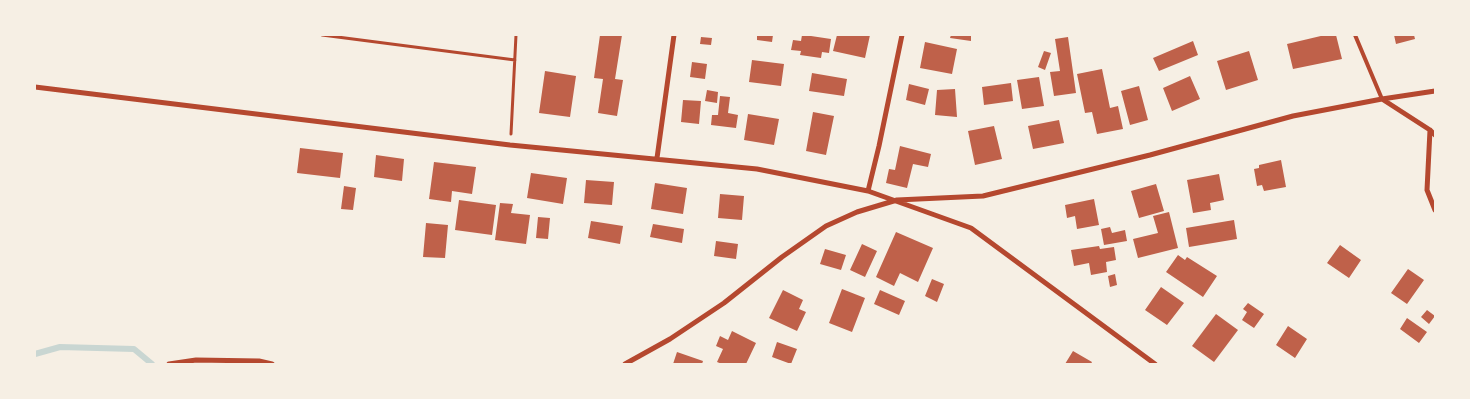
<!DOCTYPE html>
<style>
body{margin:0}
#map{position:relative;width:1470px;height:399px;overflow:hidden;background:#f6efe4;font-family:Lato,sans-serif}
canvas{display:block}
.frame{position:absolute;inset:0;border:36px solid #f6efe4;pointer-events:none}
</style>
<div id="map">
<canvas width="1470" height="399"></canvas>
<div class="frame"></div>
</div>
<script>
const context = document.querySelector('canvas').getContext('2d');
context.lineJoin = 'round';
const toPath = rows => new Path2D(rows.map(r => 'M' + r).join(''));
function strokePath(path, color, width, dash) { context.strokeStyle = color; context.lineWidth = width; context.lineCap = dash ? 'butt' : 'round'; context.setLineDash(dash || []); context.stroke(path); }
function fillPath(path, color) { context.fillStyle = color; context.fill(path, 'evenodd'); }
const stream = toPath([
 [35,354,60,347,134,349,152,364]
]);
const building = toPath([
 [600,35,622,35,615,79,623,80,617,116,598,113,603,79,594,78],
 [757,35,773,35,772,42,757,40],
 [802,35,811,35,811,36,831,39,829,53,822,52,821,58,800,55,801,51,791,50,793,40,801,41],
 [837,35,870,35,865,58,833,51],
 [951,35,971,35,971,41,950,38],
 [1325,35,1336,35,1342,59,1293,69,1287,44],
 [1394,35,1414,35,1415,39,1396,44],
 [701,37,712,38,711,45,700,44],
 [1068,37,1076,93,1054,96,1050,72,1060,71,1055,39],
 [1193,41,1198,55,1159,71,1153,58],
 [925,42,957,49,952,74,920,68],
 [1044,51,1051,53,1045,70,1038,67],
 [1249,51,1258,80,1226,90,1217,61],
 [752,60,784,64,781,86,749,82],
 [692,62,707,64,705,79,690,77],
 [1102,69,1110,108,1118,106,1123,129,1097,134,1092,112,1085,113,1077,74],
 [545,71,576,76,570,117,539,113],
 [812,73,847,79,844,96,809,91],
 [1190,76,1200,99,1172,111,1163,88],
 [1039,77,1044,106,1022,109,1017,80],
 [1011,83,1013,101,984,105,982,87],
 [909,84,929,89,925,105,906,100],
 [1139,86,1148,120,1130,125,1121,91],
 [955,89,957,117,935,115,937,90],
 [707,90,718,92,717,103,705,101],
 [720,96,730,97,728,113,738,115,736,128,711,125,712,115,718,115],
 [683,100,701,101,699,124,681,122],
 [813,112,834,116,826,155,806,151],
 [748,114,779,119,774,145,744,140],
 [1059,120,1064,143,1033,149,1028,126],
 [994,126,1002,159,975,165,968,131],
 [900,146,931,154,928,167,913,164,907,188,886,183,889,169,895,170],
 [300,148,343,153,340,178,297,173],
 [376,155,404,159,402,181,374,177],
 [1281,160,1286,187,1264,191,1262,185,1257,186,1254,169,1259,168,1259,165],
 [434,162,476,167,472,194,452,191,451,202,429,199],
 [531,173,567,178,563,204,527,198],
 [1219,174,1224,200,1210,203,1211,210,1193,213,1187,180],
 [586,180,614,182,612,205,584,203],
 [655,183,687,188,683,214,651,209],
 [1156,184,1164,211,1139,218,1131,191],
 [344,186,356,188,353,210,341,209],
 [720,194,744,196,742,220,718,218],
 [1094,199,1099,225,1077,229,1075,216,1067,218,1065,205],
 [459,200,496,205,492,235,455,230],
 [500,203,513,204,511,213,530,215,526,244,495,240],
 [1169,212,1178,248,1138,258,1133,239,1158,233,1153,216],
 [538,217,550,218,548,239,536,238],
 [1234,220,1237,239,1189,247,1186,228],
 [591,221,623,226,620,244,588,238],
 [426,223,448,225,445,258,423,257],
 [653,224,684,229,682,243,650,237],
 [1110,227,1112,233,1125,230,1127,241,1104,245,1101,229],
 [896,232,933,248,918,282,900,273,894,286,876,277],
 [716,241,738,244,736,259,714,256],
 [862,244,877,251,865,277,850,270],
 [1340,245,1361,260,1349,278,1327,263],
 [1099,246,1100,249,1114,247,1116,260,1106,262,1107,272,1091,275,1089,263,1074,266,1071,250],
 [825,249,846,255,841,270,820,264],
 [1178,255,1185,260,1187,257,1217,276,1203,297,1166,272],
 [1408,269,1424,280,1407,304,1391,293],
 [1115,274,1117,285,1110,287,1108,276],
 [932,279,944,284,937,302,925,296],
 [1161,287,1184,303,1167,325,1145,310],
 [842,289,865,298,852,332,829,323],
 [783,290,803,300,799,309,806,312,797,331,769,318],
 [880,290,905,301,899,315,874,304],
 [1248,303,1264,314,1254,328,1242,320,1247,312,1243,309],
 [1427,310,1435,316,1429,324,1421,317],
 [1216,314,1238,330,1214,362,1192,346],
 [1407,318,1427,332,1419,343,1400,329],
 [1288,326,1307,339,1295,358,1276,345],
 [732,331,756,343,746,364,722,364,717,362,723,349,716,346,720,336,728,340],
 [777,342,797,349,791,364,772,357],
 [1073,351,1092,362,1091,364,1065,364],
 [677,352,703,361,702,364,673,364]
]);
const path = toPath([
 [322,35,515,60],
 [511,134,516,35]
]);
const service = toPath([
 [1355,35,1382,99]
]);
const minor = toPath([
 [35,87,510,145,757,169,868,191,971,228,1155,364],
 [1382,99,1430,130,1435,135],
 [1430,130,1427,190,1435,210],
 [657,158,674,35],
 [868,191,879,146,902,35],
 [169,364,196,360,259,361,272,364],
 [625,364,670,339,724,303,782,257,826,226,857,212,897,200,983,196,1150,155,1293,116,1382,99,1435,91]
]);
strokePath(stream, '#c9d6d2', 6);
fillPath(building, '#bf614a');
strokePath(path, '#b5482f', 3);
strokePath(service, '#b5482f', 4);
strokePath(minor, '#b5482f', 5);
</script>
